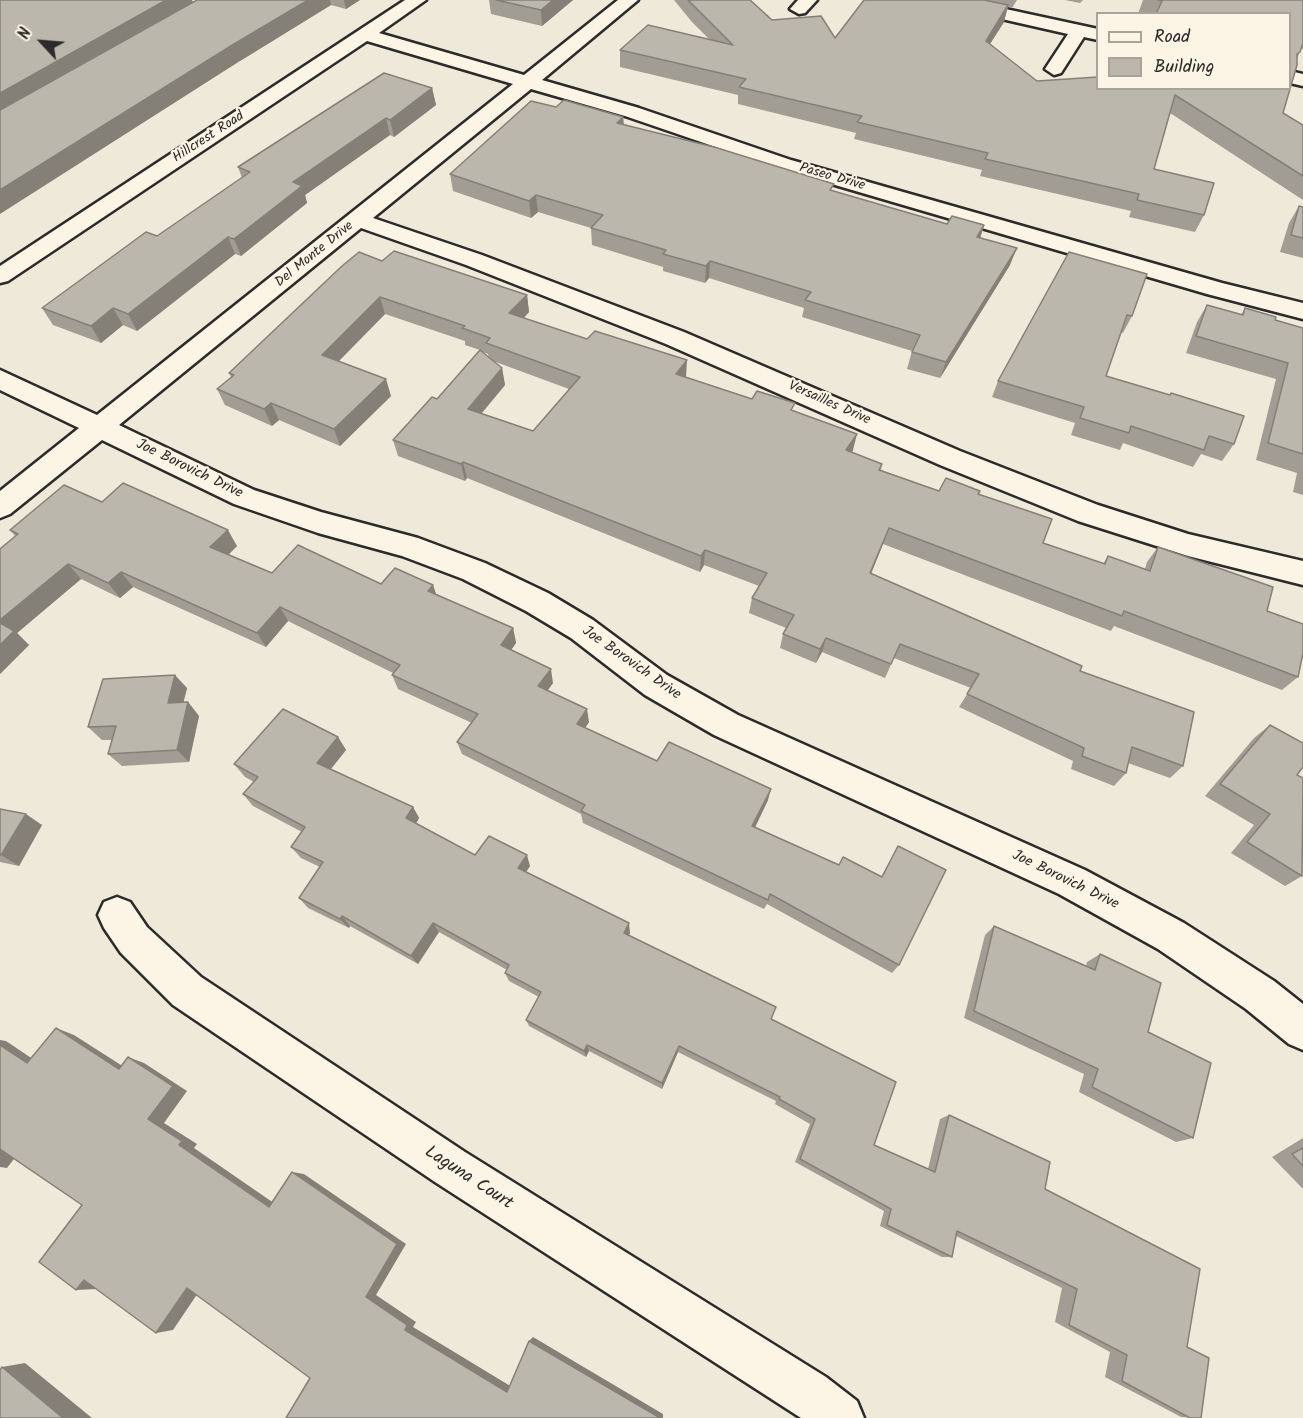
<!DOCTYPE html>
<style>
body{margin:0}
#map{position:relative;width:1303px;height:1418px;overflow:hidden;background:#efe9da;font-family:Kalam,sans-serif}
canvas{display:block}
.legend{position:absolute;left:1096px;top:12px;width:195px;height:78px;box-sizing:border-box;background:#fcf5e5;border:2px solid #a8a49b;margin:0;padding:8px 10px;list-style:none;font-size:18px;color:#2b2b2b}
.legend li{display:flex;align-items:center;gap:12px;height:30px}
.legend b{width:30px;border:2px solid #a8a49b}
.north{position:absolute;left:12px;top:12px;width:60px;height:60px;-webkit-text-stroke:4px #fcf5e5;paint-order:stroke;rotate:296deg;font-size:16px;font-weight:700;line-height:24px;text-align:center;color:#2b2b2b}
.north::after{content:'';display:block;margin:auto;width:21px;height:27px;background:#2b2b2b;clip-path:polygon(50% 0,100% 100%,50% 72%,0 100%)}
</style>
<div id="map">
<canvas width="1303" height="1418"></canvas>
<ul class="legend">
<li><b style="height:8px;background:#fcf5e5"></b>Road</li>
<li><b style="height:16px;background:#bcb7ac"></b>Building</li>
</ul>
<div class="north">N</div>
</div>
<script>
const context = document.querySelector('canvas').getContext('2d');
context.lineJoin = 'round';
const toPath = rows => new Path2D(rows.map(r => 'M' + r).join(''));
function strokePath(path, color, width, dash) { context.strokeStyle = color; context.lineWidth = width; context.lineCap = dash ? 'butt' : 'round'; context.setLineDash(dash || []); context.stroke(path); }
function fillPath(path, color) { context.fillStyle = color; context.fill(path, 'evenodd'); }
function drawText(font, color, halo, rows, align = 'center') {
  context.font = font + ' Kalam,sans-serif'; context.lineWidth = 4.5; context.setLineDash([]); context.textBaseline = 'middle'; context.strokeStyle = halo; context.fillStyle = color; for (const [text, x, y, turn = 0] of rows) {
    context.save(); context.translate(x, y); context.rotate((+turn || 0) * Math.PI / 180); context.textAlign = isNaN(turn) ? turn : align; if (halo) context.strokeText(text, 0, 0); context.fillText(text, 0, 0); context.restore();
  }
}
const minor = toPath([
 [405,0,426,0,379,33,524,75,618,0,638,0,542,80,639,108,791,160,1222,283,1303,303,1303,319,1207,294,777,168,625,116,531,89,373,218,482,255,684,332,960,451,1098,505,1188,534,1303,561,1303,585,1188,556,1078,521,940,465,666,344,466,265,361,228,119,425,254,490,321,512,418,538,485,563,548,593,593,620,667,675,738,715,1085,870,1184,923,1274,981,1303,1004,1303,1050,1289,1044,1246,1009,1158,949,1059,894,714,735,645,695,571,638,526,611,463,579,402,556,318,533,234,504,102,440,10,514,0,518,0,491,79,428,0,390,0,370,97,415,513,84,367,41,8,281,0,283,0,266,405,0],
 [798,0,817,0,805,13,799,14,790,9,798,0],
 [931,0,964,0,1098,29,1098,40,1084,37,1061,73,1054,75,1045,69,1068,34,940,5,931,0],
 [1290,71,1303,74,1303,86,1290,83,1290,71],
 [117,897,130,902,147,927,201,977,465,1152,826,1377,857,1401,864,1418,801,1418,435,1182,173,1005,121,953,104,928,98,915,104,902,117,897]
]);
const wall = toPath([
 [0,0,192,0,193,2,197,0,360,0,346,9,331,5,240,61],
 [489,0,573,0,542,26,491,14],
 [674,0,750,0,772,20,835,38,864,0,1017,0,1012,8,1008,7,1004,22,990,44,1037,81,1098,88,1290,14,1138,14,1143,0,1303,0,1303,49,1301,49,1297,59,1283,113,1303,125,1303,200,1170,113,1154,169,1204,215,1195,232,1129,217,1131,211,980,176,982,170,854,139,856,133,738,104,738,95,620,67,620,50,709,39,692,22],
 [1065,0,1083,0,1080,3],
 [432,88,436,105,394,137,390,135,305,195,307,203,241,256,235,254,137,331,123,325,101,343,53,325,42,308,157,236,242,178,238,167],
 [556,107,623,117,624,124,833,191,947,224,984,225,980,238,1010,265,940,378,907,369,912,351,802,317,804,308,709,278,705,283,663,271,663,267,592,245,591,228,538,212,531,218,453,191,450,174],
 [1299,206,1303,207,1303,258,1280,252,1289,223],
 [1069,252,1132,316,1123,333,1121,332,1106,376,1234,444,1222,461,1201,454,1193,467,1123,443,1120,450,1071,435,1075,423,992,397,998,381],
 [382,261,527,295,529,312,524,318,686,377,752,399,794,411,853,450,852,453,882,464,881,470,939,491,979,494,1043,543,1103,564,1108,556,1145,569,1147,562,1158,547,1267,611,1298,677,1282,690,1114,626,1111,631,883,544,871,574,1080,671,1183,766,1170,778,1128,763,1126,773,1114,786,1071,769,1073,761,959,707,971,688,894,658,885,678,822,652,816,663,780,648,783,634,786,628,749,613,752,598,759,586,704,565,700,572,467,478,465,481,398,456,393,440,437,399,480,350,465,345,465,341,385,314,339,361,391,396,340,446,279,420,272,426,225,405,217,389,231,377,229,373],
 [480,351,488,354,489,358],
 [493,361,569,389,533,431,481,414,505,385,502,368],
 [1207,305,1241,315,1245,308,1275,320,1303,328,1303,495,1293,492,1297,473,1256,460,1276,379,1186,353,1197,322],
 [102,502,237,546,228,555,272,573,381,584,433,585,436,594,513,628,516,643,511,650,553,683,548,690,589,722,585,728,657,761,768,800,755,827,839,865,881,877,898,846,899,965,892,973,767,904,764,909,583,823,581,814,462,754,457,742,472,723,398,689,392,675,393,673,288,621,266,647,133,587,120,598,81,579,17,633,29,645,0,674,0,549,15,536,10,530],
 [187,688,183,702,188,702,199,716,189,762,122,766,108,754,112,740,102,740,88,727],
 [1270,725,1297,775,1302,876,1285,886,1231,853,1254,825,1205,796,1254,738],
 [338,737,346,750,331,769,413,807,419,818,416,824,475,855,530,866,526,872,630,933,629,935,771,1019,874,1145,928,1169,940,1119,949,1115,1045,1189,1187,1347,1201,1418,1181,1417,1105,1377,1110,1352,1055,1322,1062,1288,956,1236,952,1257,942,1257,880,1226,884,1211,795,1162,810,1124,775,1104,776,1101,678,1052,662,1089,589,1051,586,1057,529,1026,526,1020,539,997,509,981,505,973,507,970,439,932,418,964,350,926,349,928,308,908,299,898,320,867,301,858,291,847,302,832,253,806,243,794,254,782,245,777,234,764],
 [0,809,42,825,19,866,0,862],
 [994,926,1086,966,1087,962,1100,954,1148,1032,1193,1138,1176,1142,1079,1092,1084,1074,964,1018,985,935],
 [1303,1138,1303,1189,1272,1157]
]);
const shadedWall = toPath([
 [166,0,192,0,193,4,0,115,0,93],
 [308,0,330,0,331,5,240,61,0,214,0,190,234,44],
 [344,0,360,0,346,9],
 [553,0,573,0,542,26,541,10],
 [1008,5,1004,22,981,58,986,41],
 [432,88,436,105,394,137,390,120],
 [623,117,624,134,617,123],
 [386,118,390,135,305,195,307,203,241,256,234,239,293,182],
 [536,195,538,212,531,218,529,201],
 [984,225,979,242,977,237],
 [228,237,235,254,137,331,128,314],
 [1017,248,1010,265,940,378,946,362],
 [710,261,709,278,705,283,706,266],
 [527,295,529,312,512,330,509,313],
 [380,297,385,314,329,371,322,355],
 [113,308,123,325,101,343,91,326],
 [687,360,686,377,676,374],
 [502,368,505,385,471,426,468,409],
 [386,379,391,396,340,446,334,429],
 [271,403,279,420,272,426,264,409],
 [857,434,853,450,842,467,846,450],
 [463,462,467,478,465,481,461,464],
 [889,528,883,544,865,588,870,573],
 [228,530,237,546,220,563,210,547],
 [705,550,704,565,700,572,701,556],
 [68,564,81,579,17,633,29,645,0,674,0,620],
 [121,572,133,587,120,598,108,583],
 [433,585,438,600,428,591],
 [280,607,288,621,266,647,257,633],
 [513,628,516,643,504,660,501,645],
 [826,638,822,652,816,663,820,649],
 [551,669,553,683,541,699,538,686],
 [175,675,187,688,180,717,168,703],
 [188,702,199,716,189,762,177,750],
 [587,709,589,722,579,737,577,724],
 [338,737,346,750,326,775,317,763],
 [771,789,768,800,750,838,752,826],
 [413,807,419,818,412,830,406,818],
 [26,814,42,825,19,866,1,855],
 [527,855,530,866,522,878,518,868],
 [342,916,350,926,349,928,340,919],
 [433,923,439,932,418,964,411,956],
 [629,923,630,933,625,942,624,933],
 [56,1028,74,1035,135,1074,119,1069],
 [0,1040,6,1041,46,1068,27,1063,0,1045],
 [587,1045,589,1051,586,1057,584,1051],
 [679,1046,678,1052,662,1089,662,1083],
 [128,1057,144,1063,187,1091,164,1123,197,1144,194,1148,281,1208,269,1207,179,1145,148,1119],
 [0,1148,20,1151,7,1168,0,1167],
 [292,1172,304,1174,406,1244,376,1295,416,1322,413,1327,512,1387,507,1392,405,1330,366,1297],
 [103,1279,96,1289,76,1290,84,1280],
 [202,1287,173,1330,156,1333,187,1288],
 [533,1337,663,1414,663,1418,660,1418,529,1341],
 [25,1363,92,1418,63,1418,2,1367]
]);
const building = toPath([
 [0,0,166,0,0,93,0,0],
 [197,0,308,0,234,44,0,190,0,110,197,0],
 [496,0,553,0,541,10,496,0],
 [688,0,750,0,772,20,821,16,835,38,864,0,984,0,1008,5,986,41,1037,81,1098,77,1098,88,1290,88,1290,14,1156,14,1162,1,1158,0,1303,0,1303,43,1300,52,1297,54,1297,65,1283,113,1303,125,1303,176,1175,95,1154,169,1214,183,1204,215,1137,200,1139,194,985,159,988,153,857,122,862,116,739,87,746,79,620,50,648,25,733,45,688,0],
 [384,73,432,88,390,120,386,118,293,182,302,186,234,239,228,237,128,314,113,308,91,326,42,308,146,232,157,236,250,172,238,167,384,73],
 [564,100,623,117,617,123,714,147,834,184,830,190,947,224,952,216,984,225,977,237,1017,248,946,362,912,352,920,335,805,300,811,292,710,261,706,266,663,254,666,250,591,228,603,215,536,195,529,201,450,174,531,101,556,107,564,100],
 [1299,206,1303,207,1303,238,1291,235,1299,206],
 [394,251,527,295,509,313,587,339,595,331,687,360,676,374,752,399,757,391,795,403,791,410,857,434,846,450,882,464,879,470,939,491,946,478,980,491,978,494,1052,519,1043,543,1105,564,1108,556,1150,571,1158,547,1273,587,1267,611,1303,624,1303,653,1298,677,1124,611,1122,616,889,528,870,573,1082,666,1080,671,1194,712,1183,766,1132,747,1126,773,1082,756,1084,748,967,694,979,674,900,644,891,664,826,638,820,649,783,634,794,615,752,598,767,573,705,550,701,556,463,462,461,464,393,440,432,397,437,399,480,350,502,368,468,409,533,431,580,377,486,343,490,338,462,328,465,326,380,297,322,355,386,379,334,429,271,403,264,409,217,389,234,375,229,373,342,266,359,252,382,261,394,251],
 [1069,252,1147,274,1132,316,1127,315,1106,376,1170,395,1171,393,1244,416,1234,444,1209,436,1204,450,1131,426,1129,433,1080,418,1084,407,998,381,1069,252],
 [1207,305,1243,315,1245,308,1276,317,1275,320,1303,328,1303,454,1268,443,1288,363,1196,336,1207,305],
 [123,483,228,530,210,547,272,573,298,545,381,584,395,568,433,585,428,591,513,628,501,645,551,669,538,686,587,709,577,724,657,761,669,742,771,789,752,826,839,865,843,857,882,877,898,846,946,870,899,965,770,894,768,900,581,811,585,805,457,742,478,714,392,675,400,665,280,607,257,633,121,572,108,583,68,564,0,620,0,549,18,534,10,530,64,485,102,502,123,483],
 [0,623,14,631,0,645,0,623],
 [175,675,168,703,188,702,177,750,108,754,116,726,88,727,103,679,175,675],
 [283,709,338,737,317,763,413,807,406,818,475,855,489,836,527,855,518,868,629,923,624,933,776,1007,771,1019,896,1082,874,1145,935,1172,949,1115,1050,1162,1045,1189,1200,1269,1187,1347,1209,1358,1201,1418,1190,1418,1122,1381,1127,1355,1069,1325,1077,1289,957,1231,952,1257,887,1225,891,1209,800,1159,815,1119,779,1099,780,1097,679,1046,662,1083,587,1045,584,1051,526,1020,541,992,505,973,509,965,433,923,411,956,342,916,340,919,299,898,323,862,291,847,305,827,243,794,258,777,234,764,283,709],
 [1270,725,1303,743,1303,767,1297,775,1303,778,1302,876,1247,842,1270,814,1220,784,1270,725],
 [0,809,26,814,1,855,0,855,0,809],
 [994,926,1095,970,1100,954,1161,983,1148,1032,1211,1063,1193,1138,1092,1087,1098,1069,974,1011,994,926],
 [56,1028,119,1069,128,1057,173,1086,148,1119,182,1141,179,1145,269,1207,292,1172,397,1244,366,1297,407,1325,405,1330,507,1392,529,1341,660,1418,286,1418,310,1378,187,1288,156,1333,84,1280,76,1290,39,1262,82,1205,0,1149,0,1045,27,1063,56,1028],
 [1303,1148,1303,1166,1292,1154,1303,1148],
 [2,1367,63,1418,0,1418,0,1370,2,1367]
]);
const farStreetnames = [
 ["Hillcrest Road",209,138,-33],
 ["Paseo Drive",832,178,16],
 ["Del Monte Drive",315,255,-39],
 ["Versailles Drive",829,404,24]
];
const streetNames = [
 ["Joe Borovich Drive",189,470,26],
 ["Joe Borovich Drive",631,664,35],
 ["Joe Borovich Drive",1065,881,26]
];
const nearStreetnames = [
 ["Laguna Court",468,1179,33]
];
strokePath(minor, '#2b2b2b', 5);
fillPath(minor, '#fcf5e5');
fillPath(wall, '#a29d94');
fillPath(shadedWall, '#848078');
fillPath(building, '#bcb7ac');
strokePath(building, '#848078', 1.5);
drawText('14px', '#2b2b2b', '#fcf5e5', farStreetnames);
drawText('15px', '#2b2b2b', '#fcf5e5', streetNames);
drawText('18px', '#2b2b2b', '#fcf5e5', nearStreetnames);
</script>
